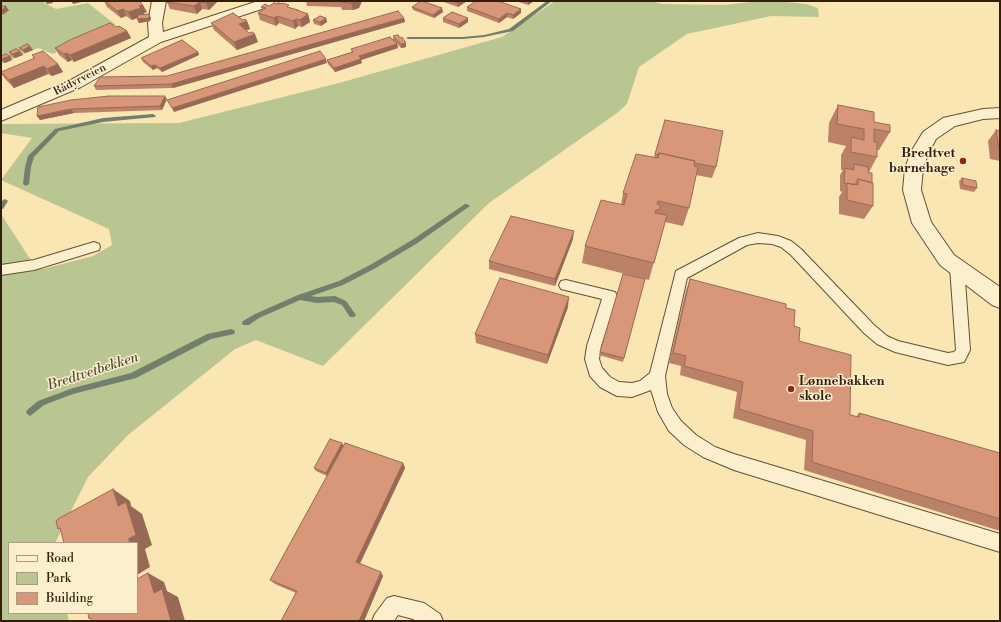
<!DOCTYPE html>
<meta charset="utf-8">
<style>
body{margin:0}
#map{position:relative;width:1001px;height:622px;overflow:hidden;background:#fae6b3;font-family:"Libre Bodoni",serif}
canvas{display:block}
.frame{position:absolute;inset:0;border:2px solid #321e0b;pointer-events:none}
.legend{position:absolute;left:8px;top:542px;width:130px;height:72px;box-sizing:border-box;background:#fcefce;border:1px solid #ab9b80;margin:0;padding:5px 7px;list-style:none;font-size:12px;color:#321e0b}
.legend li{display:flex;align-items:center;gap:8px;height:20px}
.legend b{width:20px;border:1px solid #ab9b80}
</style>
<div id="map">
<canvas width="1001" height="622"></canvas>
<div class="frame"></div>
<ul class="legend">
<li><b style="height:5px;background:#fcefce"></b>Road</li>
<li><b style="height:11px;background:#b9c691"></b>Park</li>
<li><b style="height:11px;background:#d99779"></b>Building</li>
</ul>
</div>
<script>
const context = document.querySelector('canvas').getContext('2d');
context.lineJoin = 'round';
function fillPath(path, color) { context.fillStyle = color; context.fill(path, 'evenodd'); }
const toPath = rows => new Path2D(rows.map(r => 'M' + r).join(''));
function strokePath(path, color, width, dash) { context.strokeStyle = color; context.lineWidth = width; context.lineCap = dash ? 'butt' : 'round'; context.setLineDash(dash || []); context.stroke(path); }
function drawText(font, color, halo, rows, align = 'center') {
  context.font = font + ' "Libre Bodoni",serif'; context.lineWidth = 3; context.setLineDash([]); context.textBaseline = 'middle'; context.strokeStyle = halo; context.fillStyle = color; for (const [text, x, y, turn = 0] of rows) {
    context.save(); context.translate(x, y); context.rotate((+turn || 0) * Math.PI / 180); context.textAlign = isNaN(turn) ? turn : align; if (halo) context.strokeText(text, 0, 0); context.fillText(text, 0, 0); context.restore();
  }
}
const green = toPath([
 [1,1,41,1,56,9,88,3,116,25,96,32,53,54,38,48,1,64,1,17,9,8,1,7],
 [555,1,651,1,662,4,725,5,759,1,778,1,806,4,818,8,819,17,771,16,687,34,639,67,627,104,617,113,489,203,323,366,256,340,235,349,128,435,88,477,55,543,9,543,9,613,67,613,69,621,1,621,1,214,34,265,43,269,93,256,112,245,109,229,1,180,32,138,1,133,1,124,179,123,339,83,502,37]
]);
const stream = toPath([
 [547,1,552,1,513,31,484,37,463,39,408,39,406,38,408,37,463,37,484,35,509,29,547,1],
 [153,114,156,116,155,117,103,122,59,131,34,157,31,167,29,184,26,186,23,184,25,167,28,156,55,129,103,118,153,114],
 [5,199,8,201,3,209,1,209,1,202,3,200,5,199],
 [465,204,467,204,470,206,416,244,374,269,343,285,311,296,317,297,335,296,346,301,356,315,354,317,350,317,342,305,334,302,317,303,300,300,259,318,249,325,243,325,242,323,243,321,255,314,298,295,339,281,370,265,412,240,465,204],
 [231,329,234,330,235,332,234,334,211,339,136,378,73,394,44,405,30,416,27,414,26,412,27,410,38,401,73,388,131,373,207,334,231,329]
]);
const lane = toPath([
 [758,233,778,236,791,241,801,249,874,325,887,336,898,341,948,353,954,352,956,350,950,267,952,263,957,262,962,263,964,267,970,350,964,362,948,365,895,352,877,344,864,333,791,255,781,247,772,244,758,243,747,245,687,278,665,376,667,394,672,408,681,421,696,435,715,447,734,454,1000,534,1000,552,734,470,703,457,684,445,669,431,658,412,651,390,632,397,617,396,600,387,590,376,585,359,587,346,602,299,561,289,559,285,561,281,566,280,615,292,617,296,601,346,599,359,602,368,610,377,619,382,632,383,640,381,650,373,676,271,739,238,758,233],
 [94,242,99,244,100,247,99,250,34,270,1,275,1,265,34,260,94,242],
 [394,596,424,603,440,614,443,621,416,621,413,619,398,615,394,621,372,621,375,614,387,598,394,596]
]);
const street = toPath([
 [152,1,166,1,162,23,163,32,258,1,279,1,277,4,161,42,81,87,1,121,1,110,69,81,149,37,148,23,152,1],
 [1000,108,1000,118,983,119,955,126,936,139,929,152,923,168,921,190,931,222,954,255,1000,287,1000,308,992,305,940,265,912,223,903,190,905,168,911,152,923,132,943,118,983,109,1000,108]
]);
const wall = toPath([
 [104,1,139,1,147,12,144,13,144,14,151,18,150,21,139,23,137,18,132,20,126,16,121,18,107,7],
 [168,1,218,1,209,10,202,9,197,14,170,9,167,2],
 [306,1,362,1,359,8,353,10,342,10,341,7,307,6],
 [441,1,467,1,458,7],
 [516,1,534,1,528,5],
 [269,6,290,8,298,10,298,11,308,14,310,22,302,27,298,26,295,29,279,23,276,26,260,20,258,13,262,10,261,7],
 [412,7,443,12,434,18,413,10],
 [467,7,521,9,521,13,513,19,507,17,499,23,467,11],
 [326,18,327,22,321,26,314,24,313,20],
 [404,18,405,22,173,88,96,90,94,86,167,76],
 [443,18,468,18,468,22,459,28,443,22],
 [243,20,247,21,250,29,246,30,258,42,237,50,214,30,211,23],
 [116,27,127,31,131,38,74,62,72,60,68,62,59,55,55,48],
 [393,36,406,47,401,48,397,44,398,48,361,60,362,63,335,72,328,64,327,60,352,52,351,49,393,40],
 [19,48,33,50,25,53,22,51],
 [9,52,23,55,15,58,11,56],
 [198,52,199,55,162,72,157,68,153,70,143,62,141,58],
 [32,55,58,64,63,72,52,76,48,74,14,88,6,80,1,73,34,59],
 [1,56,10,56,12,60,5,63,1,61],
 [167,99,162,110,74,113,40,120,37,116,38,107],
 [838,105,874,122,890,132,879,150,877,150,877,157,869,172,873,206,864,219,839,214,839,197,842,192,840,191,840,175,843,170,841,170,841,155,846,146,828,142,829,123],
 [665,120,716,167,712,178,696,175,689,208,683,226,665,222,649,280,582,263,585,246,621,205,623,193,654,157],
 [996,130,1000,131,1000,161,990,159,988,141],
 [962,178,977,188,974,192,960,189,959,181],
 [573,239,555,286,489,269,489,261],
 [623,274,645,279,623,362,599,355],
 [690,279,786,308,799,341,850,415,856,417,859,413,1000,453,1000,531,804,470,806,440,733,418,737,392,680,375,681,366,669,363,686,290],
 [568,307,547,364,476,343,475,334],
 [344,446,403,463,405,468,360,564,383,576,364,621,281,621,296,593,275,584,270,580,327,476,316,471,314,468]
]);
const shadedWall = toPath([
 [45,1,52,1,53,3,47,4],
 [71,1,86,1,73,4],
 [208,1,218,1,209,10,206,3],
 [357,1,362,1,359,8,353,10,351,3],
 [461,1,467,1,458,7,458,3],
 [528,1,534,1,528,5],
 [200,2,202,9,197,14,194,6],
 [143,5,147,12,144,13,144,15,132,20,128,12],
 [6,6,9,10,3,15,1,12,1,11],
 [442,8,443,12,434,18,433,15],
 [123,9,126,16,121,18,117,11],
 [521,9,521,13,513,19,513,15],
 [507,13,507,17,499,23,499,19],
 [149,14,151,18,150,21,139,23,137,19],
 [308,14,310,22,302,27,300,20],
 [277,16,279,23,276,26,274,18],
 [326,18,327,22,321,26,320,22],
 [404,18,405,22,173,88,171,84],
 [468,18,468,22,459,28,459,24],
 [296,19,298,26,295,29,293,21],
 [247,21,250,29,242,32,239,24],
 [127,31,131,38,74,62,70,55],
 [255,34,258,42,237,50,234,42],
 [406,43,406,47,401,48,401,44],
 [397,44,398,48,361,60,362,63,335,72,334,68,359,56],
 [30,46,33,50,25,53,23,50],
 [20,51,23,55,15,58,13,54],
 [198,52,199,55,162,72,160,68],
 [67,53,72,60,68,62,64,54],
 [10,56,12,60,5,63,2,59],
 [326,59,327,63,174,112,172,108],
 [58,64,63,72,52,76,47,69],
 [155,65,157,68,153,70,151,66],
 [44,66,48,74,14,88,9,80],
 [165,96,167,99,162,110,160,106],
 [71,109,74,113,40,120,37,116],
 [574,231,573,239,555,286,555,279],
 [569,297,568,307,547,364,548,355],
 [342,443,344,446,328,476,326,473],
 [403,463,405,468,358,567,356,562],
 [113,489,130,501,131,506,142,514,152,545,145,549,150,567,137,575,137,543,130,543],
 [381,572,383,576,364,621,359,621],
 [148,573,164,582,167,591,178,597,185,621,171,621,154,593]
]);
const building = toPath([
 [105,1,139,1,143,5,139,6,141,8,128,12,123,9,117,11,105,1],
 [168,1,208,1,206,3,200,2,194,6,167,2,168,1],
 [341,1,357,1,351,3,340,2,341,1],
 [421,1,422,1,442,8,433,15,412,7,421,1],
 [451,1,461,1,458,3,451,1],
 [476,1,498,1,521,9,513,15,507,13,499,19,467,7,476,1],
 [274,3,279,4,282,3,289,5,287,7,298,10,297,10,308,14,300,20,296,19,293,21,277,16,274,18,258,13,266,8,261,7,265,4,269,6,274,3],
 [1,6,6,6,1,11,1,6],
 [398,11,404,18,171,84,94,86,100,77,167,76,398,11],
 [452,12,468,18,459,24,443,18,452,12],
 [233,13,243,20,245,19,247,21,239,24,249,33,252,32,255,34,234,42,211,23,233,13],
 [149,14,149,18,137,19,138,15,149,14],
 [320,16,326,18,320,22,313,20,320,16],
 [110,23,116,27,119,26,127,31,70,55,67,53,64,54,55,48,72,39,110,23],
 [398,35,400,38,402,37,406,43,401,44,393,36,398,35],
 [390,37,397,44,359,56,361,59,334,68,327,60,353,52,351,49,390,37],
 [182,40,198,52,160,68,155,65,151,66,141,58,182,40],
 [27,44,30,46,23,50,19,48,27,44],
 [16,49,20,51,13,54,9,52,16,49],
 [43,51,58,64,47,69,44,66,9,80,1,72,35,58,32,55,43,51],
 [320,51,326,59,172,108,167,100,320,51],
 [6,54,10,56,2,59,1,59,1,56,6,54],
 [109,96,165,96,160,106,71,109,37,116,38,107,71,100,109,96],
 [838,105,874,112,874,122,890,125,890,132,874,129,874,142,877,142,877,157,851,152,851,137,864,140,864,129,837,124,838,105],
 [665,120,723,131,716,167,694,163,695,161,659,153,659,155,655,154,665,120],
 [996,130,1000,131,1000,148,999,148,996,130],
 [659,153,695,161,694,166,698,167,689,208,658,201,657,204,660,205,660,207,659,210,656,210,655,213,667,215,654,263,585,246,601,200,624,205,627,194,623,193,636,154,658,158,659,153],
 [854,164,868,167,869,173,872,173,872,183,858,179,855,185,847,183,847,184,844,183,845,168,854,170,854,164],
 [962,178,976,181,977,188,963,185,962,178],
 [858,179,873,183,873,206,847,200,847,183,858,185,858,179],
 [511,216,574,231,555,279,489,261,511,216],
 [623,274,645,279,624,358,600,352,623,274],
 [500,278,569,297,548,355,475,334,500,278],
 [690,279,786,304,786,308,795,310,794,326,800,328,799,341,851,355,850,415,859,417,859,413,1000,453,1000,519,812,462,813,431,739,409,743,382,684,366,686,356,673,353,690,279],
 [330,439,342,443,326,473,314,468,330,439],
 [345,443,403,463,356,562,381,572,359,621,281,621,297,591,270,580,345,443],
 [113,489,118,506,126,502,136,535,128,539,130,543,64,543,60,528,58,529,56,521,58,519,113,489],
 [148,573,154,593,162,589,171,621,92,621,91,618,89,619,88,613,137,613,137,579,148,573]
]);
const markers = [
 [963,161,4,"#8f2418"],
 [791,389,4,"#8f2418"]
];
const farStreetnames = [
 ["Rådyrveien",80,80,-27]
];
const poiNames = [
 ["Bredtvet",955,154],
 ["barnehage",955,169],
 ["Lønnebakken",799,382,"left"],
 ["skole",799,397,"left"]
];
const waterNames = [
 ["Bredtvetbekken",93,372,-18]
];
fillPath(green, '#b9c691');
fillPath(stream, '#737f6d');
strokePath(lane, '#645035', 2);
strokePath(street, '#645035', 2);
fillPath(lane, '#fcefce');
fillPath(street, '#fcefce');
fillPath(wall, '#bb8268');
fillPath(shadedWall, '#986a55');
fillPath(building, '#d99779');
strokePath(building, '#986a55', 1);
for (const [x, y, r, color] of markers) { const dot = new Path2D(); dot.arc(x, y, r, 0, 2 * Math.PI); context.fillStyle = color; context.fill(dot); strokePath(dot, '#fcefce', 1.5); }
drawText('11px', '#321e0b', '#fcefce', farStreetnames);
drawText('bold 13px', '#321e0b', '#fcefce', poiNames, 'right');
drawText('italic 14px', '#524e3c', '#fcefce', waterNames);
</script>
